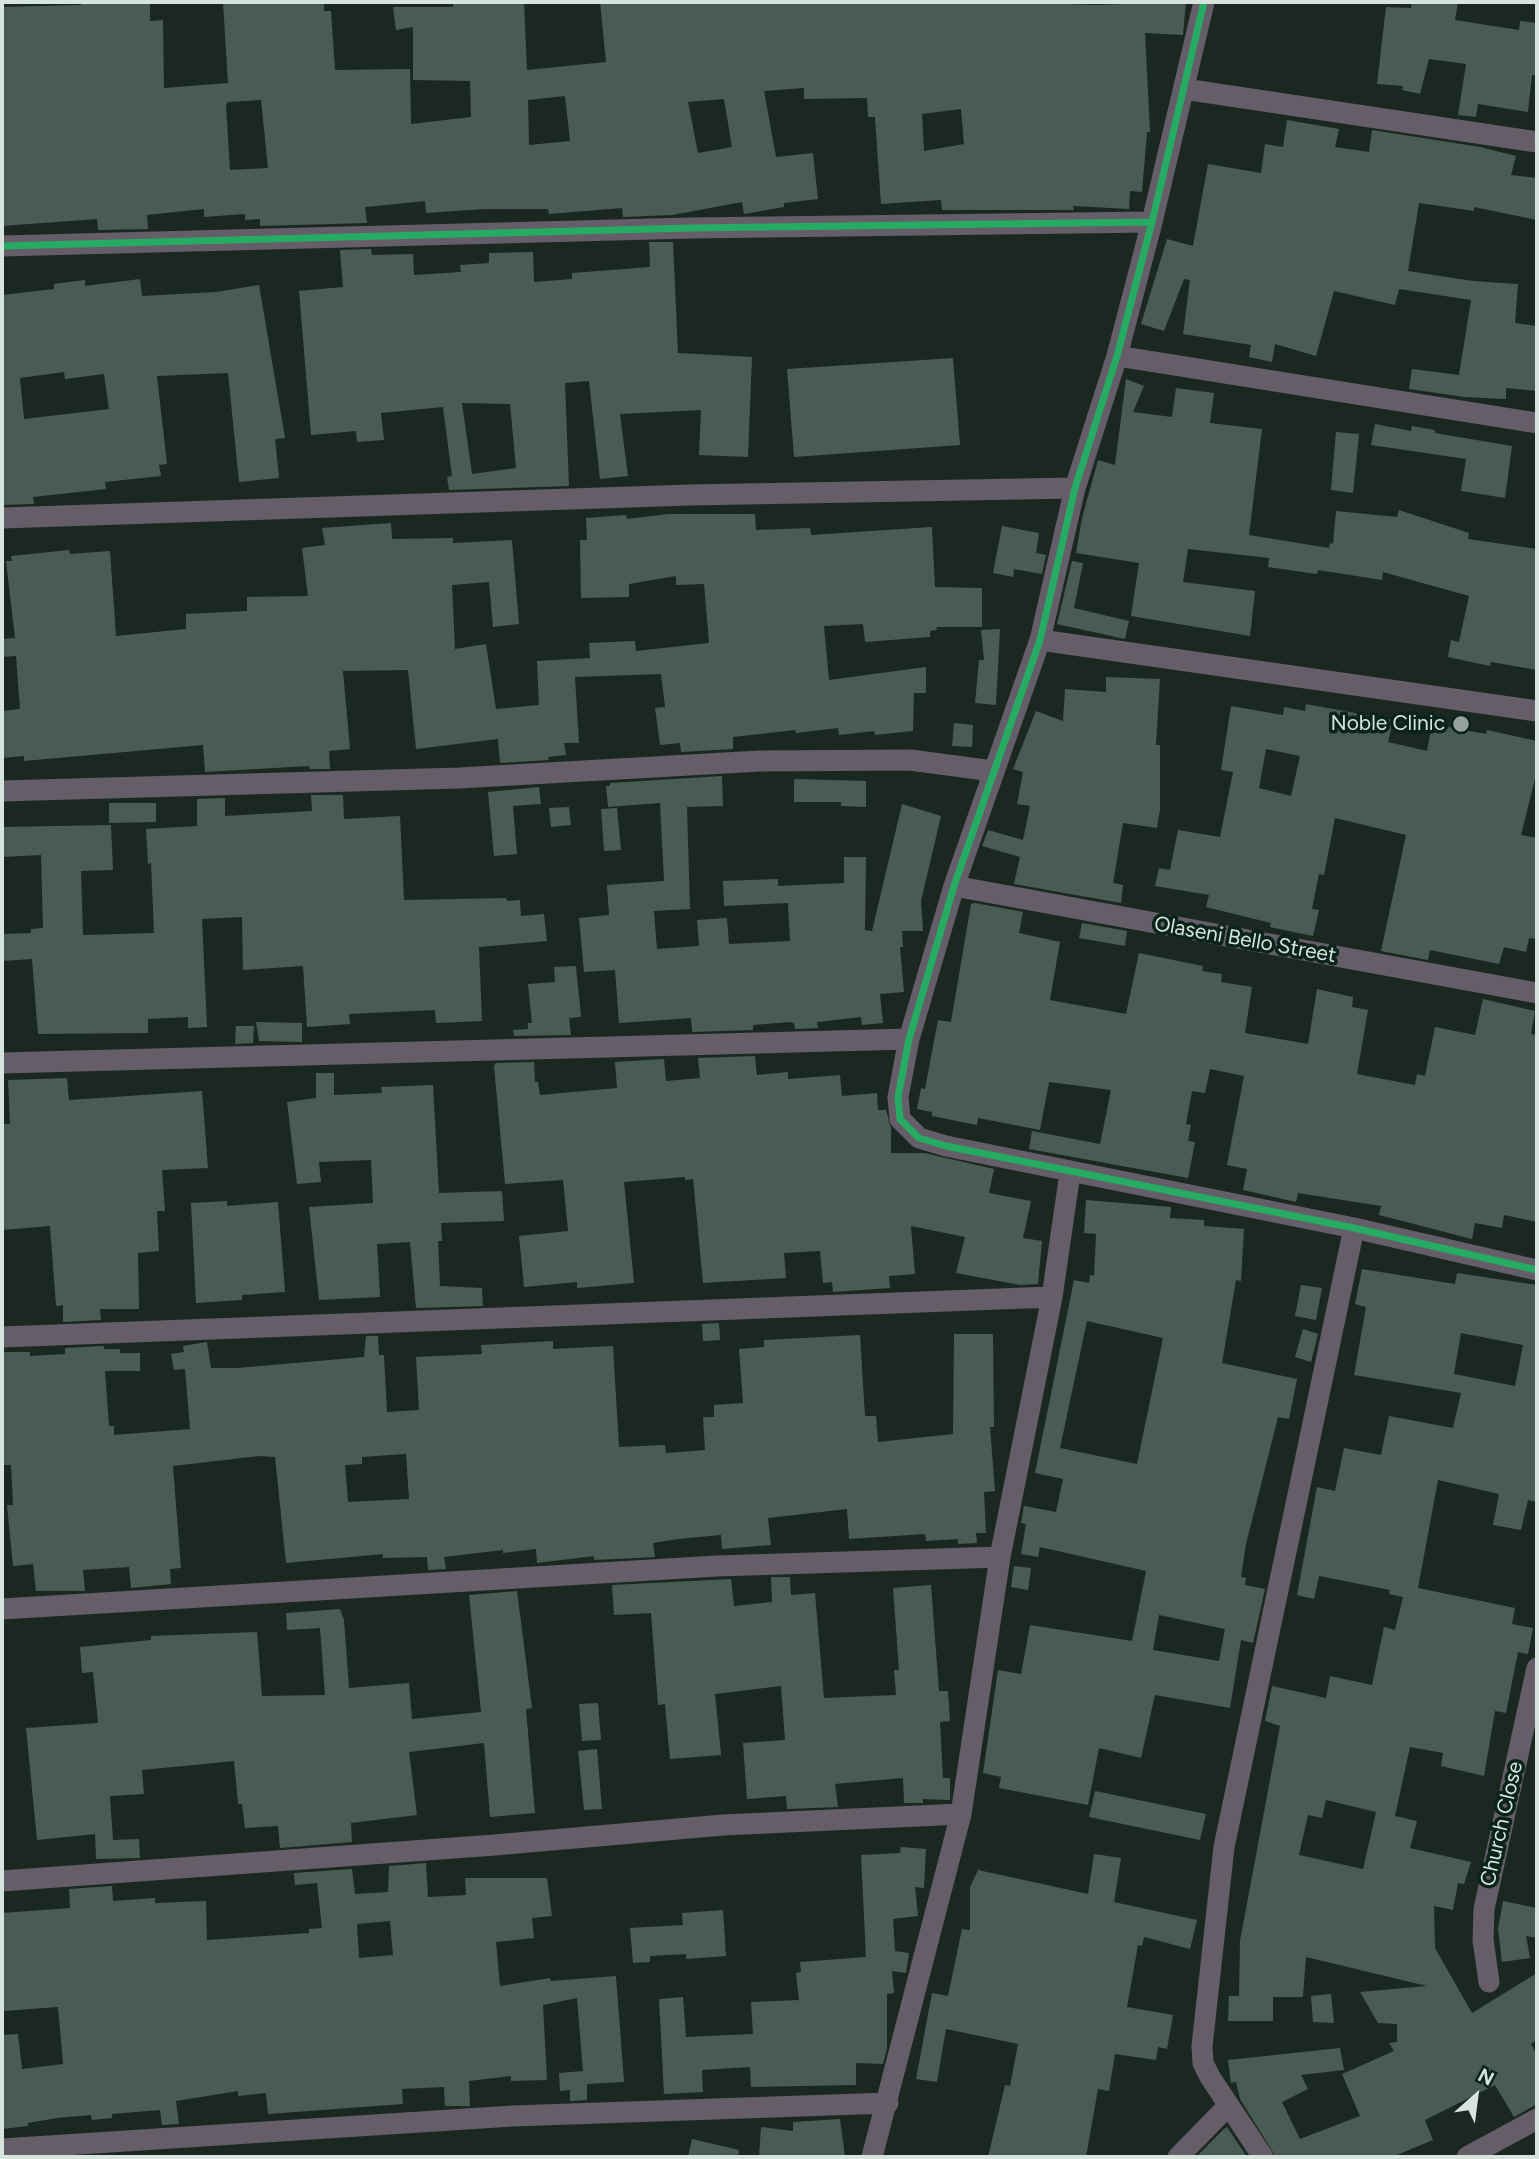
<!DOCTYPE html>
<style>
body{margin:0}
#map{position:relative;width:1539px;height:2159px;overflow:hidden;background:#1b2822;font-family:Figtree,sans-serif}
canvas{display:block}
.frame{position:absolute;inset:0;border:4px solid #d6e4dd;pointer-events:none}
.north{position:absolute;left:1441px;top:2061px;width:70px;height:70px;-webkit-text-stroke:5px #0b241a;paint-order:stroke;rotate:28deg;font-size:19px;font-weight:700;line-height:28px;text-align:center;color:#d6e4dd}
.north::after{content:'';display:block;margin:auto;width:24px;height:32px;background:#d6e4dd;clip-path:polygon(50% 0,100% 100%,50% 72%,0 100%)}
</style>
<div id="map">
<canvas width="1539" height="2159"></canvas>
<div class="frame"></div>
<div class="north">N</div>
</div>
<script>
const context = document.querySelector('canvas').getContext('2d');
context.lineJoin = 'round';
function fillPath(path, color) { context.fillStyle = color; context.fill(path, 'evenodd'); }
const toPath = rows => new Path2D(rows.map(r => 'M' + r).join(''));
function strokePath(path, color, width, dash) { context.strokeStyle = color; context.lineWidth = width; context.lineCap = dash ? 'butt' : 'round'; context.setLineDash(dash || []); context.stroke(path); }
function drawText(font, color, halo, rows, align = 'center') {
  context.font = font + ' Figtree,sans-serif'; context.lineWidth = 7; context.setLineDash([]); context.textBaseline = 'middle'; context.strokeStyle = halo; context.fillStyle = color; for (const [text, x, y, turn = 0] of rows) {
    context.save(); context.translate(x, y); context.rotate((+turn || 0) * Math.PI / 180); context.textAlign = isNaN(turn) ? turn : align; if (halo) context.strokeText(text, 0, 0); context.fillText(text, 0, 0); context.restore();
  }
}
const building = toPath([
 [81,2,150,2,150,21,163,20,164,88,228,83,223,2,324,2,324,11,331,11,335,70,410,69,411,124,471,117,470,81,413,80,413,27,396,30,393,7,453,7,453,2,524,2,527,70,606,62,600,2,1065,2,1065,4,1095,5,1186,2,1183,35,1145,33,1150,132,1147,132,1142,192,1130,191,1129,209,1073,206,1074,210,942,210,941,200,881,204,875,117,868,117,867,98,804,99,804,88,764,91,776,157,813,153,818,199,784,203,784,207,744,214,742,202,672,215,623,217,622,208,549,214,548,209,485,209,426,213,425,201,365,207,367,223,260,226,260,219,245,220,245,214,204,217,204,209,147,215,148,229,98,230,97,219,2,226,2,7,81,5],
 [565,96,570,141,529,145,528,100],
 [724,99,732,147,698,153,688,102],
 [261,100,268,168,230,170,226,105,228,102],
 [961,109,964,144,924,151,922,114],
 [1412,2,1458,2,1455,20,1519,30,1520,21,1537,23,1537,75,1532,75,1528,112,1478,104,1476,117,1458,115,1466,64,1429,59,1420,94,1402,90,1403,86,1377,84,1386,7,1411,8],
 [1287,120,1339,129,1335,147,1369,152,1372,130,1480,147,1516,156,1511,175,1537,178,1537,220,1474,207,1474,211,1419,203,1408,271,1473,281,1518,284,1515,323,1537,326,1537,391,1506,388,1506,399,1465,397,1409,389,1412,369,1459,375,1471,300,1399,289,1395,305,1334,291,1316,356,1275,344,1272,362,1249,357,1251,345,1183,334,1190,280,1184,279,1164,331,1141,324,1167,239,1193,246,1208,164,1261,173,1265,144,1283,147],
 [649,242,673,242,678,353,752,357,748,457,699,455,701,410,620,414,628,476,600,479,589,381,565,383,569,486,449,490,447,477,452,476,443,407,381,413,384,440,357,442,356,431,311,435,299,291,343,287,340,250,371,249,372,255,413,254,414,275,461,272,460,265,489,263,489,253,533,252,534,282,572,279,572,273,650,267],
 [462,403,510,404,516,468,472,474],
 [140,279,142,296,216,292,259,285,285,438,275,439,279,478,239,482,228,373,157,376,167,464,159,465,161,476,105,482,106,489,33,497,34,504,2,505,2,295,54,289,54,284,85,280,85,286],
 [64,372,65,379,104,374,109,409,24,419,20,378],
 [953,358,960,445,794,457,787,369],
 [1126,379,1144,386,1133,412,1172,417,1176,388,1214,393,1210,423,1262,429,1249,535,1329,548,1330,543,1333,544,1336,511,1397,517,1399,510,1469,533,1468,539,1537,549,1537,670,1491,662,1490,666,1448,657,1451,640,1459,642,1469,596,1383,572,1382,580,1318,570,1317,574,1268,567,1269,558,1188,549,1183,582,1255,591,1250,636,1131,616,1139,563,1076,553,1082,518,1098,460,1115,465],
 [1375,424,1411,431,1412,426,1435,430,1435,433,1512,446,1505,498,1461,491,1466,459,1371,445],
 [1336,432,1359,434,1353,493,1331,490],
 [668,514,755,514,756,530,810,528,811,535,932,527,935,587,982,588,982,627,936,627,937,630,930,631,930,637,865,642,863,624,824,626,829,680,926,667,926,693,914,693,913,731,875,735,874,731,839,735,838,728,796,733,795,730,733,737,733,749,681,752,680,743,660,745,655,708,665,707,661,674,575,677,579,743,564,743,566,755,548,757,549,760,500,763,498,739,416,749,408,670,343,671,350,749,329,751,330,769,310,769,309,766,205,772,203,745,24,761,24,756,2,758,2,711,20,709,16,656,2,657,2,639,15,638,6,561,12,561,11,556,69,550,70,554,110,551,116,636,186,629,186,614,247,611,247,597,308,596,302,548,325,545,322,528,391,523,392,539,453,538,453,543,512,540,519,624,493,627,489,582,452,585,455,649,486,644,496,709,539,705,537,661,590,658,589,643,635,641,636,651,709,643,704,584,676,585,676,576,629,584,629,597,581,598,580,540,587,540,586,518,626,515,627,519],
 [1002,526,1039,533,1036,553,1046,555,1042,574,1014,569,1013,577,993,573],
 [1072,561,1083,563,1074,608,1129,621,1125,639,1057,624],
 [1000,629,996,705,975,703,979,660,984,660,981,630],
 [1106,677,1160,679,1156,745,1160,745,1160,809,1157,828,1123,823,1113,883,1123,885,1121,903,1014,884,1020,857,982,846,988,830,1023,840,1030,806,1017,804,1023,772,1013,769,1036,711,1063,721,1065,689,1106,692],
 [1306,704,1393,720,1388,742,1427,751,1432,724,1486,734,1487,730,1537,741,1537,771,1521,835,1537,838,1537,939,1529,938,1526,952,1504,947,1499,964,1430,950,1428,960,1381,951,1406,835,1335,818,1324,875,1319,874,1312,909,1319,910,1313,936,1270,927,1271,923,1206,907,1209,895,1155,886,1159,868,1170,870,1178,830,1220,837,1233,772,1221,770,1231,706,1283,715,1284,707,1305,711],
 [1266,749,1300,756,1291,796,1259,788],
 [954,723,973,725,972,747,952,746],
 [722,776,723,806,687,807,690,909,654,911,657,949,699,946,697,920,727,918,729,944,790,941,788,903,724,906,723,881,778,879,778,886,844,883,844,857,866,857,865,930,872,931,902,804,941,816,921,901,923,931,902,931,903,947,900,947,904,992,880,994,883,1023,862,1025,861,1017,817,1022,818,1028,795,1029,794,1023,790,1022,753,1025,753,1030,692,1032,691,1018,619,1023,615,970,584,972,579,918,609,915,607,885,664,881,660,803,608,807,606,786,610,786,610,783],
 [794,779,866,781,866,807,841,806,841,802,794,802],
 [539,787,541,804,513,806,517,854,494,856,488,792],
 [311,795,343,795,344,819,400,816,404,900,506,898,507,901,520,900,521,916,544,914,547,941,479,947,482,1021,436,1023,435,1010,349,1014,350,1024,307,1027,303,966,243,970,242,917,202,919,207,1027,188,1028,188,1017,148,1019,148,1033,38,1034,32,959,2,961,2,934,31,933,31,929,43,928,41,855,2,857,2,827,111,825,113,870,81,871,83,935,154,933,151,863,148,864,146,829,197,826,197,799,225,798,225,816,312,811],
 [109,803,156,803,156,822,109,823],
 [569,807,571,825,551,827,549,808],
 [617,808,621,850,604,851,601,809],
 [975,903,1023,912,1019,933,1060,942,1050,1000,1126,1014,1139,953,1203,966,1202,971,1222,974,1221,982,1252,987,1245,1033,1308,1044,1317,989,1353,997,1352,1007,1368,1010,1357,1074,1415,1085,1417,1074,1425,1076,1435,1027,1475,1035,1483,999,1535,1011,1531,1034,1537,1035,1537,1222,1504,1215,1502,1228,1475,1223,1472,1239,1379,1215,1381,1206,1298,1193,1296,1202,1243,1190,1247,1169,1227,1165,1244,1076,1210,1069,1205,1093,1192,1091,1186,1124,1191,1125,1188,1141,1195,1142,1188,1178,1029,1149,1032,1131,1100,1144,1111,1090,1049,1082,1040,1130,978,1118,977,1125,932,1116,932,1112,917,1109,921,1088,925,1089,938,1020,951,1022,971,904],
 [1082,923,1127,931,1125,946,1079,938],
 [576,966,581,1017,569,1018,571,1035,514,1036,513,1030,528,1029,528,1023,532,1023,528,984,555,982,554,967],
 [256,1022,302,1023,302,1042,259,1041],
 [236,1026,254,1026,253,1043,235,1044],
 [755,1056,757,1075,788,1072,788,1079,840,1075,842,1096,877,1093,878,1110,886,1110,891,1128,891,1153,924,1153,994,1169,989,1193,1031,1201,1023,1238,1042,1241,1038,1284,1020,1285,956,1273,965,1237,911,1226,915,1274,889,1276,890,1288,833,1292,832,1282,823,1283,820,1251,784,1253,786,1278,703,1283,693,1179,685,1180,685,1177,624,1182,634,1283,577,1288,577,1282,524,1287,519,1236,568,1231,563,1180,505,1184,494,1066,496,1063,534,1062,535,1082,538,1082,540,1095,617,1088,615,1062,664,1059,666,1081,700,1078,698,1058],
 [316,1073,334,1073,334,1095,382,1093,381,1087,433,1085,439,1193,502,1191,504,1221,441,1223,442,1241,438,1241,440,1286,482,1288,483,1306,416,1308,410,1242,377,1244,380,1297,319,1300,309,1207,373,1203,371,1160,319,1162,321,1182,297,1184,287,1102,316,1098],
 [67,1078,69,1100,202,1091,208,1168,162,1170,165,1211,157,1211,159,1251,138,1253,139,1309,100,1309,101,1320,63,1322,63,1305,56,1306,50,1226,2,1230,2,1124,10,1124,8,1080],
 [1086,1200,1171,1207,1170,1218,1204,1220,1204,1226,1244,1229,1241,1281,1236,1280,1222,1363,1297,1379,1289,1419,1278,1417,1246,1544,1241,1577,1246,1578,1245,1585,1265,1589,1253,1643,1241,1640,1230,1708,1155,1695,1141,1758,1099,1748,1088,1805,999,1788,1001,1777,983,1773,998,1670,1021,1674,1030,1625,1132,1641,1146,1571,1040,1547,1038,1557,1021,1554,1026,1524,1021,1523,1024,1506,1056,1512,1063,1479,1035,1473,1074,1280,1089,1283,1090,1275,1094,1276,1096,1234,1084,1233],
 [1087,1321,1163,1338,1137,1464,1060,1448],
 [1159,1615,1225,1629,1219,1661,1153,1650],
 [227,1201,227,1206,278,1202,285,1292,242,1295,242,1300,196,1303,191,1203],
 [1362,1269,1455,1284,1457,1273,1537,1285,1537,1502,1528,1500,1521,1530,1493,1525,1499,1494,1438,1480,1418,1588,1515,1608,1512,1624,1533,1628,1528,1654,1518,1652,1506,1713,1495,1711,1484,1776,1441,1766,1443,1753,1410,1747,1395,1816,1417,1821,1410,1848,1471,1862,1464,1884,1458,1883,1453,1910,1434,1906,1435,1948,1472,2013,1537,1973,1537,2040,1531,2044,1537,2055,1537,2104,1514,2117,1495,2085,1425,2120,1433,2140,1392,2157,1276,2157,1240,2099,1236,2082,1231,2083,1228,2060,1340,2048,1344,2070,1301,2075,1308,2089,1282,2102,1300,2139,1360,2116,1342,2074,1394,2051,1389,2043,1397,2042,1397,2024,1378,2023,1360,1992,1427,1986,1306,1957,1303,1997,1273,1997,1273,2021,1228,2021,1229,1996,1239,1996,1240,1941,1280,1726,1265,1721,1272,1686,1326,1698,1330,1676,1372,1685,1384,1627,1395,1630,1403,1597,1389,1594,1390,1590,1319,1576,1314,1599,1297,1595,1317,1487,1335,1491,1344,1448,1381,1455,1389,1416,1453,1428,1461,1393,1354,1375,1366,1307,1355,1304],
 [1461,1333,1523,1345,1515,1386,1454,1374],
 [1326,1800,1376,1812,1363,1869,1299,1855,1308,1815,1322,1818],
 [1301,1285,1322,1288,1316,1320,1295,1316],
 [719,1323,720,1340,703,1341,702,1324],
 [1303,1329,1318,1334,1311,1362,1295,1357],
 [954,1334,993,1334,994,1427,990,1427,995,1491,984,1492,986,1533,976,1533,977,1543,958,1544,958,1539,926,1541,925,1534,849,1539,847,1509,768,1518,771,1545,722,1549,721,1535,678,1539,653,1543,655,1557,594,1560,594,1556,537,1563,536,1549,503,1553,503,1550,444,1557,446,1569,428,1570,427,1557,383,1558,383,1554,286,1563,275,1457,259,1456,173,1466,181,1568,170,1569,171,1584,131,1588,129,1567,83,1570,85,1591,36,1591,33,1564,13,1566,7,1505,13,1505,11,1465,2,1465,2,1352,30,1352,30,1356,65,1354,65,1348,104,1346,104,1349,120,1349,120,1353,140,1353,140,1371,105,1371,109,1426,114,1426,114,1435,190,1429,185,1369,174,1370,171,1354,184,1352,183,1346,207,1342,211,1368,237,1368,364,1357,366,1336,378,1336,379,1355,384,1355,387,1412,419,1410,416,1357,482,1354,481,1345,553,1341,553,1349,613,1346,619,1447,665,1445,666,1453,705,1450,703,1417,714,1417,714,1405,743,1403,739,1349,764,1347,764,1340,860,1335,865,1416,876,1416,878,1442,953,1434],
 [406,1454,409,1499,348,1502,345,1465,362,1464,362,1457],
 [1014,1566,1031,1568,1028,1590,1011,1587],
 [771,1577,790,1577,791,1595,815,1593,824,1698,896,1695,894,1670,899,1670,893,1588,931,1585,939,1691,948,1691,950,1721,940,1722,943,1778,950,1778,950,1800,923,1799,923,1803,904,1803,903,1778,835,1784,838,1807,787,1809,786,1796,747,1799,743,1743,785,1740,781,1686,715,1694,721,1755,670,1759,665,1704,658,1705,651,1613,614,1615,612,1585,731,1579,734,1606,772,1602],
 [517,1591,532,1708,526,1709,535,1813,490,1817,484,1743,409,1752,417,1815,351,1823,352,1842,280,1848,278,1826,245,1828,242,1804,238,1804,234,1761,142,1770,144,1794,110,1796,113,1840,139,1839,140,1858,96,1859,95,1834,37,1840,26,1728,98,1723,93,1672,82,1673,80,1647,151,1640,151,1636,257,1632,262,1696,325,1695,320,1628,287,1630,286,1613,340,1609,344,1620,349,1688,409,1683,412,1719,481,1712,469,1595],
 [598,1703,601,1740,582,1741,579,1704],
 [597,1749,602,1809,584,1810,578,1751],
 [1095,1791,1206,1814,1200,1840,1089,1817],
 [901,1847,926,1849,924,1888,915,1887,918,1916,893,1919,895,1951,909,1953,906,1973,892,1971,894,1993,887,1994,887,2048,883,2064,856,2063,856,2085,802,2086,751,2087,750,2067,702,2070,703,2092,664,2094,659,1999,683,1997,686,2037,753,2034,751,2002,799,2000,796,1973,801,1972,800,1962,866,1957,861,1855,900,1853],
 [1094,1854,1121,1858,1114,1902,1197,1920,1190,1949,1144,1937,1142,1946,1138,1945,1127,2007,1173,2015,1167,2049,1158,2047,1156,2060,1115,2054,1109,2091,1098,2089,1086,2157,988,2157,1005,2085,1010,2086,1018,2044,946,2029,937,2082,916,2079,932,1993,948,1996,962,1929,970,1930,970,1887,978,1870,1088,1894],
 [426,1863,428,1897,466,1895,465,1878,547,1878,552,1916,532,1918,534,1938,496,1942,500,1986,550,1978,551,1981,616,1976,624,2082,587,2084,587,2100,570,2101,570,2090,560,2091,559,2073,583,2071,577,1998,543,2005,547,2080,511,2081,511,2076,469,2081,470,2106,445,2106,444,2087,402,2089,403,2104,268,2114,266,2093,238,2096,238,2091,176,2101,179,2124,162,2125,160,2110,112,2114,112,2118,92,2120,91,2115,57,2118,28,2123,28,2126,2,2129,2,2035,18,2034,22,2069,63,2064,58,2007,4,2011,2,1913,70,1908,69,1889,112,1886,113,1901,155,1898,155,1903,206,1901,207,1940,309,1933,309,1929,322,1928,317,1883,295,1885,294,1873,352,1869,355,1894,388,1892,389,1866],
 [390,1921,393,1955,359,1958,357,1924],
 [1503,1901,1537,1908,1537,1938,1526,1936,1530,1958,1502,1962,1498,1929],
 [723,1910,726,1956,686,1959,686,1954,650,1956,650,1962,633,1963,630,1928,683,1925,682,1913],
 [1331,1994,1334,2023,1313,2022,1311,1996],
 [840,2119,845,2157,759,2157,761,2127,793,2131,793,2122],
 [1227,2127,1247,2157,1196,2157,1224,2129],
 [692,2139,739,2150,738,2157,688,2157]
]);
const street = toPath([
 [1204,2,1152,222,1117,356,1075,488,1040,640,954,886,909,1039,898,1097,900,1119,919,1138,946,1146,1354,1228,1537,1270],
 [1184,89,1537,142],
 [2,246,691,228,1152,222],
 [1117,356,1537,423],
 [2,518,690,495,1075,488],
 [1040,640,1537,711],
 [2,791,459,778,760,761,910,760,993,771],
 [954,886,1537,993],
 [2,1063,909,1039],
 [2,1337,1052,1297],
 [2,1609,717,1566,1000,1557],
 [2,1881,495,1845,723,1825,961,1814],
 [1489,1982,1483,1940,1484,1909,1537,1668],
 [2,2149,513,2116,888,2103],
 [872,2157,961,1814,1000,1557,1052,1297,1070,1173],
 [1178,2157,1228,2106],
 [1263,2157,1210,2077,1203,2063,1202,2046,1224,1847,1354,1228],
 [1467,2157,1537,2119]
]);
const cycleway = toPath([
 [1204,2,1152,222,1117,356,1075,488,1040,640,954,886,909,1039,898,1097,900,1119,919,1138,946,1146,1354,1228,1537,1270],
 [2,246,691,228,1152,222]
]);
const markers = [
 [1461,724,9,"#95a29c"]
];
const poiNames = [
 ["Noble Clinic",1445,724]
];
const streetNames = [
 ["Olaseni Bello Street",1245,940,10],
 ["Church Close",1502,1824,-77]
];
fillPath(building, '#495c54');
strokePath(street, '#655e69', 21);
strokePath(cycleway, '#26ab63', 7);
for (const [x, y, r, color] of markers) { const dot = new Path2D(); dot.arc(x, y, r, 0, 2 * Math.PI); context.fillStyle = color; context.fill(dot); strokePath(dot, '#0b241a', 2.5); }
drawText('21px', '#d6e4dd', '#0b241a', poiNames, 'right');
drawText('21px', '#d6e4dd', '#0b241a', streetNames);
</script>
